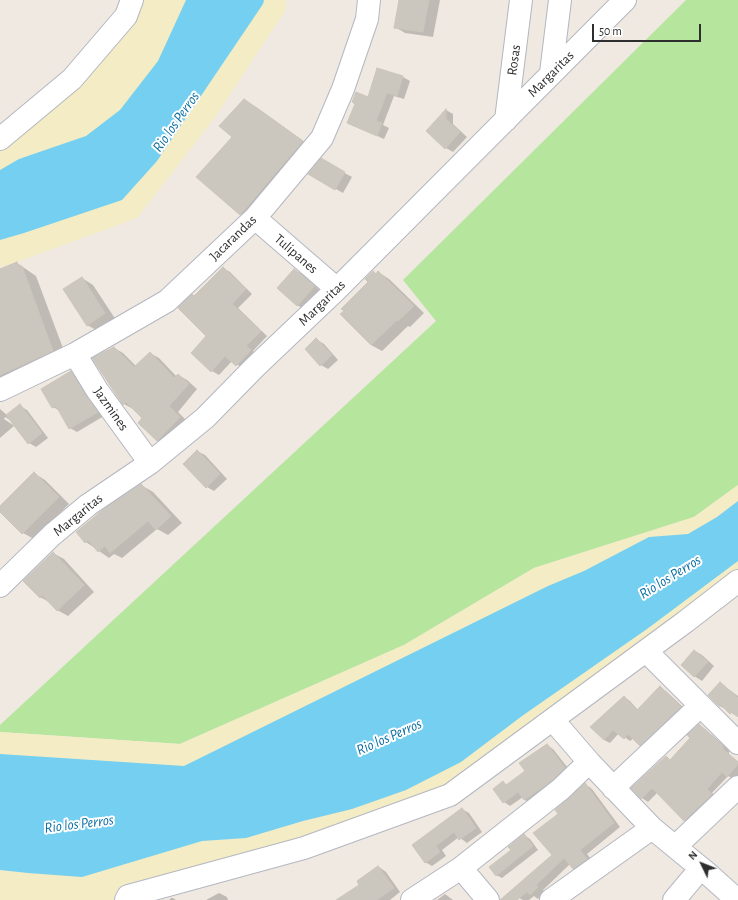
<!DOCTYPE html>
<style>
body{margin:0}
#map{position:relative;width:738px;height:900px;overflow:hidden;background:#efe9e1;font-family:"Alegreya Sans",sans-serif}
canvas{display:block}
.north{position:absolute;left:682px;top:844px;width:40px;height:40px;-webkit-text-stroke:3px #fff;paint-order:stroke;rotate:313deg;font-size:11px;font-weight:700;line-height:16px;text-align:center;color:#2e2e2e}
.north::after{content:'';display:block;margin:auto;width:14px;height:18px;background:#2e2e2e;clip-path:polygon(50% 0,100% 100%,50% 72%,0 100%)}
.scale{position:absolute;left:592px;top:24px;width:109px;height:18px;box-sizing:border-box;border:2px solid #2e2e2e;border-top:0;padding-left:5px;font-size:12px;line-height:14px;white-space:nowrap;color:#2e2e2e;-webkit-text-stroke:3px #fff;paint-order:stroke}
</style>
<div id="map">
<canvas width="738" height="900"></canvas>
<div class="north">N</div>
<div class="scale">50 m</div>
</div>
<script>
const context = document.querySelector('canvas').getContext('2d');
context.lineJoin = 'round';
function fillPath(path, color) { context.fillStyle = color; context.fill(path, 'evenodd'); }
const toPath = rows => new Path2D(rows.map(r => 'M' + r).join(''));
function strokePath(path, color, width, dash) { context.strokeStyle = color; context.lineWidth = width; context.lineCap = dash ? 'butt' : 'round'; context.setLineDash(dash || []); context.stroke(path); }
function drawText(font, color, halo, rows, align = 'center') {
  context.font = font + ' "Alegreya Sans",sans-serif'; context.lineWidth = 4; context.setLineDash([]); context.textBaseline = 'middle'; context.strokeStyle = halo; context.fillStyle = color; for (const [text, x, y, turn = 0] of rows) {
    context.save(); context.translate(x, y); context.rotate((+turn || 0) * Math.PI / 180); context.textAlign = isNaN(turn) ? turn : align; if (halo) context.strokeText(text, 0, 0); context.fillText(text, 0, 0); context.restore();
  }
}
const green = toPath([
 [686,0,738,0,738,485,694,517,534,568,404,645,180,744,0,732,0,725,436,321,403,280]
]);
const sand = toPath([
 [132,0,286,0,285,11,213,120,137,218,17,262,0,267,0,139],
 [738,485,738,581,450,795,126,900,0,900,0,732,180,744,404,645,534,568,694,517]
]);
const water = toPath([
 [186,0,264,0,263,4,157,161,122,200,24,233,0,240,0,170,19,159,86,136,120,110,158,61],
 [738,501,738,561,647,629,522,716,461,762,406,790,352,809,303,821,246,838,202,841,82,877,28,873,0,870,0,754,184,766,548,586,584,571,649,537,688,534,717,517]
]);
const shadow = toPath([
 [400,0,440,0,433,37,405,33,395,27],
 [378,69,403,77,410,81,404,99,394,96,383,125,389,128,384,139,348,123,369,98],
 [244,100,259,109,317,151,255,223,241,214,234,137],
 [446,110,453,114,453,124,467,137,453,152,446,148,427,131],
 [321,160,352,177,343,193,310,174],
 [17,263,36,276,67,359,0,389,0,270],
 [223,268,230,272,252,294,238,308,267,336,253,351,257,355,244,369,232,361,219,375,212,371,207,336,195,297],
 [294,270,302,274,321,291,304,309,297,305],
 [373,272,377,274,378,272,389,279,424,313,410,327,408,326,382,351,371,345],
 [82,278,93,285,116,320,98,331,87,325],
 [316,339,324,344,338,360,328,369,321,365],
 [114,348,123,353,136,366,150,353,159,358,177,377,178,375,187,380,197,389,178,412,188,422,166,445,157,440,144,418,133,408,133,409,124,404],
 [71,372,78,376,104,416,77,432,70,428,60,411,53,407],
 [20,406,27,410,48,438,36,447,29,443,15,425,0,438,0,409,7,415],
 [5,417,13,422,13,425,4,419],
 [197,451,205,455,227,479,214,491,207,487],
 [34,473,45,480,69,504,34,539,23,533,0,510,0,507],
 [141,485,153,492,182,523,168,535,157,529,122,558,114,554,109,558,86,542],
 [53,553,64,559,94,592,68,616,57,610,51,603,40,597],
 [695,651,702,655,714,666,702,681,694,676],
 [720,683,738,696,738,717,720,706],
 [660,687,666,691,687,711,647,748,634,738,630,741,619,733,610,743,604,740,624,697,630,701,638,710],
 [699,725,705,729,729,750,729,759,731,757,736,760,738,763,738,775,734,779,728,776,712,793,718,798,691,824,685,820,658,792,648,802,642,798,666,757,671,760,691,738],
 [547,745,553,749,571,772,531,804,525,800,523,797,510,806,504,802,503,783,508,785,526,771],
 [585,784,592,789,620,827,587,854,594,863,581,873,573,868,570,864,543,890,544,891,538,899,534,896,529,900,523,900,519,898,553,855,559,814],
 [462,809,469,813,482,832,467,843,459,837,442,850,446,856,432,866,425,862,414,845],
 [524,835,530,839,538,850,502,878,496,875,512,850],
 [379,867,386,872,400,892,390,900,338,900,361,885],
 [219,893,227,897,228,900,206,900],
 [445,894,453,900,437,900],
 [171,898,173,898,176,900,169,900]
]);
const building = toPath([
 [399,0,429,0,423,32,394,28,399,0],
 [377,68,403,76,397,96,387,93,376,121,382,123,377,136,347,123,355,104,352,102,356,92,368,97,377,68],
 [244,99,303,141,240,215,196,177,232,137,219,126,244,99],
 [446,109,446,119,460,132,445,149,426,131,446,109],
 [321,158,345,172,335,190,308,174,321,158],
 [17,262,19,267,22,266,53,351,0,375,0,269,17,262],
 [223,267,246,289,232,304,261,331,246,346,251,350,236,366,225,356,211,372,191,353,206,336,178,308,192,294,194,296,223,267],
 [294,269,315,286,297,306,277,288,294,269],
 [373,271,376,274,378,271,414,306,398,321,397,320,371,345,340,314,344,311,341,309,368,282,365,279,373,271],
 [82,277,105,313,87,326,63,289,82,277],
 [316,338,332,355,320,366,305,349,316,338],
 [114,347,134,367,150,352,174,378,178,374,189,384,169,406,180,417,157,441,138,423,142,418,126,402,123,405,92,358,114,347],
 [71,371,98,412,69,429,56,406,52,408,41,389,71,371],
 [20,404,42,433,28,444,6,415,20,404],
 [197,450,220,474,206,488,183,464,197,450],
 [34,472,59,497,22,534,0,512,0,506,34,472],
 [141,484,171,516,156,530,148,521,110,553,105,546,98,552,88,540,85,543,76,532,104,509,141,484],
 [53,552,84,585,57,611,42,595,40,598,23,581,53,552],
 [694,650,708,662,694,677,681,665,694,650],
 [720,682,738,698,738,717,732,712,730,714,722,706,719,706,708,695,720,682],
 [660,686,681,707,640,746,628,734,624,739,613,730,604,740,590,727,624,696,637,710,660,686],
 [699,724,723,746,723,749,738,762,738,764,727,777,722,772,707,789,712,794,684,821,652,788,641,799,631,788,666,756,670,760,690,738,687,735,699,724],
 [547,744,565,768,553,780,524,800,518,792,503,803,493,789,503,781,506,785,525,771,519,763,547,744],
 [585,783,614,823,580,850,587,859,573,869,564,858,536,885,538,887,530,895,527,892,517,900,500,900,552,855,533,833,558,814,555,810,585,783],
 [462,808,476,828,459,840,454,832,436,846,440,852,425,863,412,845,462,808],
 [524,834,533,846,496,876,489,867,511,850,508,847,524,834],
 [378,866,394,888,377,900,336,900,359,885,357,881,378,866]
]);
const minor = toPath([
 [551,73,560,0],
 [506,120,521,0],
 [0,139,72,79,126,16,132,0],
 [255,218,337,289],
 [75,354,97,390,150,463],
 [0,390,75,354,167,301,255,218,322,138,343,89,367,19,369,0],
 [0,586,52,535,88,505,150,463,205,418,255,367,337,289,625,0],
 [652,657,738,743],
 [558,726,589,762],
 [613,788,700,706],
 [675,847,738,787],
 [461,868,488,900],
 [126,900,128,896,304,848,450,795,685,622,738,581],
 [412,900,461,868,561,789,589,762,652,828,707,873,737,900],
 [551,900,652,828],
 [674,900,701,868]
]);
const streetNames = [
 ["Rosas",514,60,-82],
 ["Margaritas",551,74,-45],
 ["Jacarandas",233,238,-44],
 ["Tulipanes",296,254,41],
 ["Margaritas",322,303,-44],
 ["Jazmines",111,409,55],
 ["Margaritas",78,515,-39]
];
const waterNames = [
 ["Rio los Perros",176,122,-55],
 ["Rio los Perros",670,577,-32],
 ["Rio los Perros",389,737,-24],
 ["Rio los Perros",79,824,-7]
];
fillPath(green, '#b6e59e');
fillPath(sand, '#f3ecc5');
fillPath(water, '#75cff0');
fillPath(shadow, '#0003');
fillPath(building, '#cbc7bf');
strokePath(building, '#cbc5ba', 1);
strokePath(minor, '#b4b7c1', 24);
strokePath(minor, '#fff', 22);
drawText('14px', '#2e2e2e', '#fff', streetNames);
drawText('italic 15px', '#0d6fa3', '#fff', waterNames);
</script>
